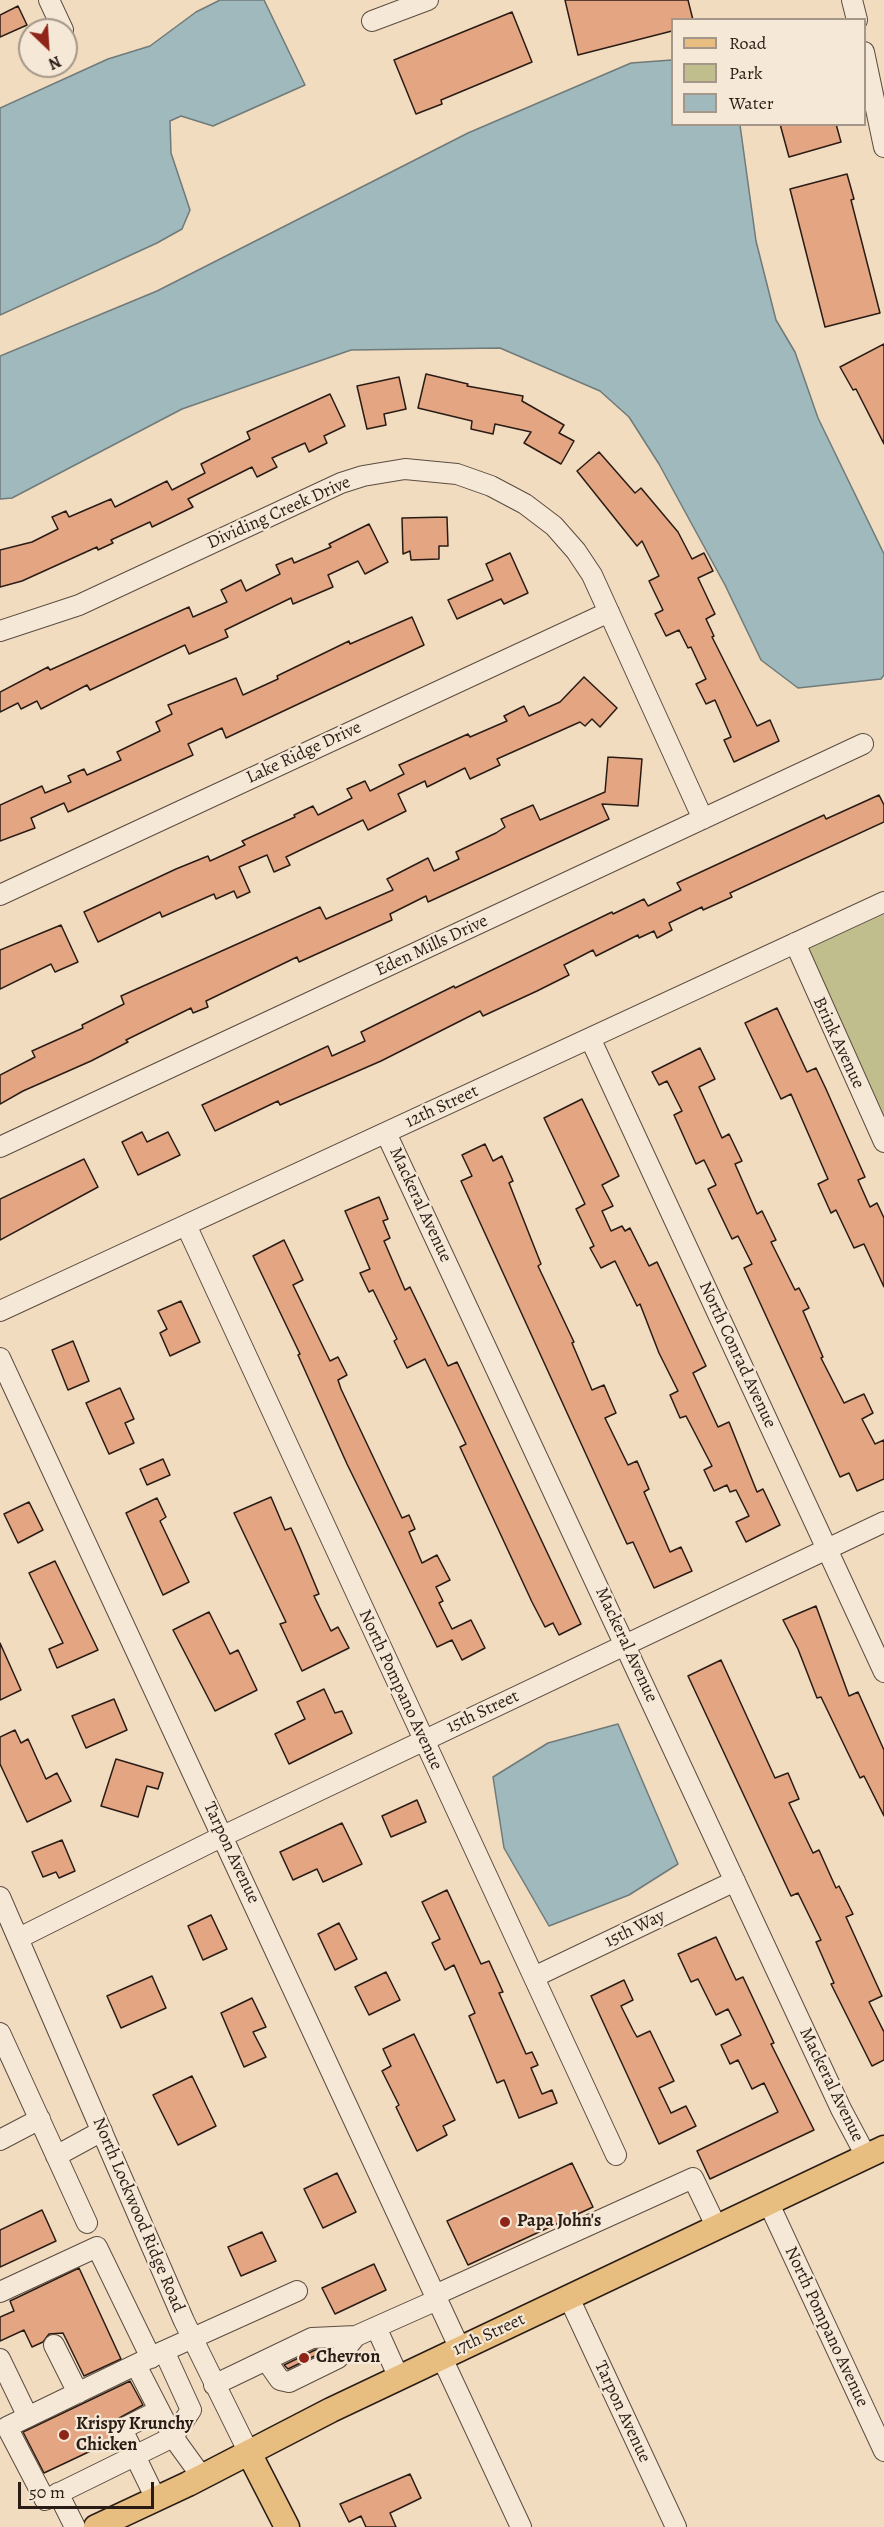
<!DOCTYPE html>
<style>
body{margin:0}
#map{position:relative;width:884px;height:2527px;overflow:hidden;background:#f1dcc0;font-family:Alegreya,serif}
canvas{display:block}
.legend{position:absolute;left:671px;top:18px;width:195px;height:108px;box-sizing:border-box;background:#f6e8d6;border:2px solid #a49689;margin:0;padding:8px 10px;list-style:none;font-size:18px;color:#291c15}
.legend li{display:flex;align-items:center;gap:12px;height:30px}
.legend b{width:30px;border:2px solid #a49689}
.north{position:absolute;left:18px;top:18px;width:60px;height:60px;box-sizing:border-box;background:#f6e8d6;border:2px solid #a49689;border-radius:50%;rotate:155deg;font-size:16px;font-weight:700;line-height:24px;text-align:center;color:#291c15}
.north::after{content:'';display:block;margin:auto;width:21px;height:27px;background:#8f2418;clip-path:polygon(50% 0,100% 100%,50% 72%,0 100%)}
.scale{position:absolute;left:18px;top:2482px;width:136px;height:27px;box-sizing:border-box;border:3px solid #291c15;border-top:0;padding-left:8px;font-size:18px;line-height:21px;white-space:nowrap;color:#291c15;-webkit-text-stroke:4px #f6e8d6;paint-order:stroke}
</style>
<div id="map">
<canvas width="884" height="2527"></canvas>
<ul class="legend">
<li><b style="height:8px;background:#e8be80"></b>Road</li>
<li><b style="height:16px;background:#c1be8d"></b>Park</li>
<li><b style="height:16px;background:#9fb9bc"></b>Water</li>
</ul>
<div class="north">N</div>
<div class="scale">50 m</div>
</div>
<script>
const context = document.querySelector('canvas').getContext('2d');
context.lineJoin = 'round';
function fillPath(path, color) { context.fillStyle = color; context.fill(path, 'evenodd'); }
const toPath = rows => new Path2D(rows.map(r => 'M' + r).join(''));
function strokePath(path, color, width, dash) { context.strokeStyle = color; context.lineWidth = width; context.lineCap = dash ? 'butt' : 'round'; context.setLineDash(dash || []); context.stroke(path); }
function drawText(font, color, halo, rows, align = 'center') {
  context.font = font + ' Alegreya,serif'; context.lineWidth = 4.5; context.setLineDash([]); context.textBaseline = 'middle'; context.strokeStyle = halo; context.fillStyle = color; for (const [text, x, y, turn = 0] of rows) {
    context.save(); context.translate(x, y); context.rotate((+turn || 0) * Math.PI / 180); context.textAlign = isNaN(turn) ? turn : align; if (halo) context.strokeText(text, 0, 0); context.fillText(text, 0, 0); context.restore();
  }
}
const green = toPath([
 [884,914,884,1119,807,949]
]);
const water = toPath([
 [220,0,264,0,305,85,213,126,181,116,170,121,171,153,190,210,182,229,157,243,0,315,0,108,108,59,150,46,196,12,220,0],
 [672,60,672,124,740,125,756,241,776,320,795,352,818,418,884,554,884,675,881,679,798,688,761,660,725,585,659,464,629,417,600,391,500,348,351,350,182,409,12,498,0,499,0,356,157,291,468,133,631,63,672,60],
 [618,1724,678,1864,629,1895,549,1926,504,1848,493,1777,548,1743,618,1724]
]);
const building = toPath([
 [565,0,688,0,693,20,672,20,672,31,578,55,565,0],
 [18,6,27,25,0,37,0,15,18,6],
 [512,12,532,62,441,100,442,104,416,114,394,60,512,12],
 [780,124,836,124,841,142,789,157,780,124],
 [847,174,854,199,851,200,880,313,825,327,790,189,847,174],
 [884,344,884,444,856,389,853,390,840,367,884,344],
 [426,374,468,384,467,386,523,396,522,401,564,425,559,433,574,441,561,464,524,443,531,432,495,424,493,434,471,429,472,421,418,408,426,374],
 [399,377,406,409,384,414,386,425,367,429,357,386,399,377],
 [330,394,345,426,324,436,327,443,309,452,305,443,272,458,277,467,257,477,252,467,188,499,193,507,152,527,150,522,111,540,113,543,98,550,97,547,22,581,0,587,0,550,32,542,58,529,52,517,66,511,69,517,111,499,115,507,167,481,172,490,205,473,201,464,250,439,247,432,330,394],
 [599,452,635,493,641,488,678,532,692,559,704,553,713,571,698,578,715,614,706,619,714,636,712,637,757,726,770,720,779,741,734,762,724,740,731,737,715,700,706,704,696,684,706,679,691,647,688,648,679,630,666,636,655,614,663,610,649,581,659,576,642,541,637,546,577,471,599,452],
 [447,517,448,546,439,546,439,559,411,560,410,551,403,554,402,518,447,517],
 [369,524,388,562,365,574,358,561,328,575,333,587,293,604,291,598,225,630,228,637,189,654,185,645,90,690,87,685,41,709,37,701,21,709,18,703,0,712,0,692,48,667,50,670,189,607,193,617,227,602,221,590,241,580,246,591,280,574,276,565,292,558,294,563,331,547,329,544,369,524],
 [510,553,528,593,504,604,501,599,457,619,448,600,493,580,486,564,510,553],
 [412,617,424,645,226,738,222,728,188,744,193,755,68,812,64,803,31,818,35,828,0,841,0,805,42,786,45,793,71,782,68,776,84,769,87,775,121,760,117,752,160,731,156,722,172,714,168,705,236,678,243,695,278,679,277,676,349,641,350,644,412,617],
 [584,677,617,708,600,727,592,719,585,726,580,722,497,759,500,765,470,779,465,768,427,787,425,781,398,794,406,811,368,830,363,820,286,857,290,865,274,872,267,855,239,867,250,892,237,898,234,891,216,899,214,894,162,917,160,912,98,942,84,912,176,869,208,856,210,861,245,845,242,841,295,817,294,815,313,806,318,815,352,798,347,789,365,781,370,791,404,774,399,765,468,734,470,737,507,721,504,716,524,706,529,716,560,702,584,677],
 [608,757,642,759,638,806,602,804,609,819,428,902,426,896,390,914,392,920,299,962,297,957,206,1001,208,1007,193,1013,191,1008,126,1040,128,1042,91,1061,23,1091,0,1104,0,1075,35,1057,32,1051,83,1028,82,1025,124,1004,121,996,320,907,326,919,393,890,387,879,428,858,434,871,459,859,456,852,496,833,505,827,501,819,533,805,540,820,605,792,608,757],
 [879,795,884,805,884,822,730,893,732,897,703,910,702,907,669,923,672,930,657,938,654,931,639,938,638,935,596,956,593,950,564,965,569,975,537,991,483,1016,480,1011,381,1061,280,1105,278,1101,215,1131,202,1105,328,1046,332,1056,365,1041,361,1032,454,986,455,988,612,912,613,914,644,899,648,906,681,890,677,883,824,815,826,819,879,795],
 [61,925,78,962,55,972,51,964,0,989,0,950,61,925],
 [777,1008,807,1072,816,1068,826,1089,865,1177,858,1180,870,1207,877,1203,884,1218,884,1287,864,1244,854,1248,836,1210,831,1213,818,1184,828,1179,791,1094,781,1099,745,1023,777,1008],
 [700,1048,715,1079,699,1087,722,1138,729,1134,742,1161,735,1164,757,1214,762,1211,776,1240,771,1242,795,1290,799,1288,809,1308,803,1311,823,1357,821,1358,844,1403,864,1394,873,1413,862,1419,875,1444,884,1440,884,1479,857,1491,849,1473,840,1477,744,1268,752,1264,738,1236,732,1239,708,1189,716,1185,704,1160,696,1164,674,1115,682,1111,667,1081,659,1085,652,1072,700,1048],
 [582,1099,619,1176,602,1185,613,1206,602,1211,611,1231,622,1226,625,1231,630,1228,649,1266,657,1262,706,1366,693,1373,718,1427,729,1422,757,1492,763,1489,780,1525,746,1542,736,1522,749,1516,736,1490,730,1492,727,1485,714,1491,704,1470,712,1466,686,1416,680,1418,670,1395,678,1391,659,1353,640,1304,637,1306,615,1261,601,1268,590,1248,594,1246,576,1209,585,1204,544,1118,582,1099],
 [142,1132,147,1142,168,1132,180,1155,138,1175,122,1142,142,1132],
 [485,1144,493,1161,502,1156,513,1181,509,1183,541,1264,538,1266,574,1342,572,1343,592,1390,604,1385,616,1413,605,1418,628,1465,637,1461,649,1489,644,1492,670,1552,681,1547,692,1571,654,1588,633,1542,627,1544,461,1181,472,1176,462,1155,485,1144],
 [84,1159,98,1187,0,1240,0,1199,84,1159],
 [379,1197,388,1219,383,1221,390,1238,384,1241,405,1290,410,1287,448,1366,457,1362,581,1624,559,1635,553,1623,545,1627,532,1602,460,1447,466,1444,425,1359,407,1368,394,1341,397,1339,373,1290,369,1292,360,1273,370,1269,345,1211,379,1197],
 [284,1240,303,1280,293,1285,330,1361,338,1357,347,1375,338,1380,341,1389,402,1518,409,1515,415,1529,409,1532,422,1563,437,1555,450,1580,436,1587,443,1601,439,1603,452,1629,471,1620,485,1648,462,1660,452,1640,437,1647,347,1464,298,1355,300,1354,253,1256,284,1240],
 [181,1301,200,1342,170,1356,160,1333,167,1329,158,1311,181,1301],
 [73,1341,89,1381,68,1390,52,1350,73,1341],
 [120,1388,134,1419,125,1423,134,1443,109,1454,86,1403,120,1388],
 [163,1459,170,1475,147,1485,140,1469,163,1459],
 [271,1497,285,1530,291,1528,299,1546,319,1594,314,1596,331,1631,338,1627,349,1648,302,1671,280,1624,286,1622,234,1513,271,1497],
 [157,1498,166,1517,160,1521,189,1582,163,1595,126,1513,157,1498],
 [29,1502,43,1530,18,1543,4,1514,29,1502],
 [55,1561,98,1650,57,1668,49,1649,63,1643,29,1573,55,1561],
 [816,1606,849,1696,858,1692,884,1750,884,1816,864,1776,860,1778,821,1697,817,1698,798,1649,783,1620,816,1606],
 [209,1612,230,1654,238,1650,257,1690,215,1711,173,1630,209,1612],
 [0,1643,21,1690,0,1700,0,1643],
 [721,1660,775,1778,788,1773,799,1799,789,1803,813,1853,819,1850,836,1888,839,1886,853,1914,846,1917,882,1996,869,2002,884,2032,884,2060,872,2066,831,1984,834,1983,816,1942,821,1940,798,1893,791,1896,688,1676,721,1660],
 [324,1689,335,1713,342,1711,352,1733,289,1764,275,1734,305,1719,297,1702,324,1689],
 [114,1699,127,1730,86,1748,72,1716,114,1699],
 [15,1730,21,1743,28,1739,46,1779,57,1773,71,1801,27,1822,0,1764,0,1737,15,1730],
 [116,1759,163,1773,158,1789,147,1786,138,1817,101,1806,116,1759],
 [417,1800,426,1822,391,1837,382,1816,417,1800],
 [342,1823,362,1864,323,1882,317,1869,293,1880,280,1852,342,1823],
 [62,1840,75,1871,59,1878,56,1872,43,1877,32,1852,62,1840],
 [447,1890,481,1964,489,1961,503,1992,499,1993,526,2054,532,2052,538,2065,531,2068,542,2094,552,2090,557,2103,519,2118,504,2080,497,2083,485,2054,469,2016,475,2013,454,1965,445,1970,432,1943,440,1939,422,1902,447,1890],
 [211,1915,227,1949,203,1960,188,1926,211,1915],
 [339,1923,357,1959,335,1970,318,1934,339,1923],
 [716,1937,736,1980,743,1977,774,2043,771,2044,814,2130,710,2179,697,2151,778,2112,764,2083,752,2089,738,2060,730,2064,721,2045,741,2035,728,2009,716,2015,698,1979,691,1982,678,1954,716,1937],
 [386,1972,400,2000,369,2015,355,1987,386,1972],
 [152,1976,166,2008,121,2028,107,1996,152,1976],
 [624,1980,633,2000,621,2006,633,2030,637,2037,650,2031,674,2081,659,2088,671,2113,686,2106,696,2126,659,2144,591,1996,624,1980],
 [252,1998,266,2027,253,2032,266,2057,244,2067,221,2013,252,1998],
 [414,2034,455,2120,443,2126,447,2135,417,2151,396,2107,399,2105,382,2071,391,2066,383,2049,414,2034],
 [192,2076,216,2126,178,2145,153,2095,192,2076],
 [572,2163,593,2207,468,2265,447,2221,572,2163],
 [337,2173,356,2212,323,2228,304,2189,337,2173],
 [42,2210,56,2241,0,2267,0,2230,42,2210],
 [262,2232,276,2261,241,2276,228,2247,262,2232],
 [374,2264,386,2290,335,2314,322,2288,374,2264],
 [79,2268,121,2359,84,2376,63,2333,49,2334,43,2342,32,2347,24,2330,0,2341,0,2317,14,2311,10,2301,79,2268],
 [329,2349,288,2369,284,2365,315,2350,329,2349],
 [130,2381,143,2405,112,2422,110,2429,114,2440,44,2473,23,2432,130,2381],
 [410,2474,421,2498,390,2513,396,2527,366,2527,361,2516,349,2522,340,2504,410,2474]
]);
const minor = toPath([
 [49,0,63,30],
 [852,0,857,20],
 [372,21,428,0],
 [864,52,884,147],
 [0,631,79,605,341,483,363,476,405,469,457,474,491,486,525,504,554,526,576,551,592,575,703,819],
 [0,895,609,612],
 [795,943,884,1142],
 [590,1038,884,1672],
 [386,1133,841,2109,866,2156],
 [0,1147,863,744],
 [186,1225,616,2155],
 [0,1311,884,902],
 [0,1358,460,2349],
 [0,1897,184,2321,249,2453],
 [19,1938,223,1836,884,1522],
 [534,1977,735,1881],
 [0,2033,87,2223],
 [0,2140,40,2119],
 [56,2156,102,2131],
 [769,2204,884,2451],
 [0,2292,97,2247,151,2358],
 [435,2295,693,2178,717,2228],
 [569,2298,676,2527],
 [376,2327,399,2378],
 [54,2345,78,2393],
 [164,2351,191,2410,173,2437,45,2500,7,2427,164,2351,297,2291],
 [442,2358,521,2527],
 [0,2359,28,2417],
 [266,2360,280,2380,289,2382,338,2358,356,2336],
 [136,2365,173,2437,202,2477],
 [214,2385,312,2338,356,2336,437,2300],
 [58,2493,75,2527],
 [156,2499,122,2429,158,2411]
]);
const major = toPath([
 [249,2453,287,2527],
 [96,2527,188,2484,331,2410,884,2148]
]);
const markers = [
 [505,2222,6,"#8f2418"],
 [304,2358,6,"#8f2418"],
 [64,2435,6,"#8f2418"]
];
const streetNames = [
 ["Dividing Creek Drive",279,513,-24],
 ["Lake Ridge Drive",304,753,-25],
 ["Eden Mills Drive",432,946,-25],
 ["Brink Avenue",838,1043,65],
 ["12th Street",442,1107,-25],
 ["Mackeral Avenue",420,1205,65],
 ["North Conrad Avenue",737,1355,65],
 ["Mackeral Avenue",626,1645,65],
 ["North Pompano Avenue",400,1690,65],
 ["15th Street",483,1712,-25],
 ["Tarpon Avenue",231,1853,65],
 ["15th Way",635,1929,-26],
 ["Mackeral Avenue",831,2085,64],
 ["North Lockwood Ridge Road",138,2215,67],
 ["North Pompano Avenue",826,2327,65],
 ["17th Street",489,2335,-25],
 ["Tarpon Avenue",622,2412,65]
];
const poiNames = [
 ["Papa John's",517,2222],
 ["Chevron",316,2358],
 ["Krispy Krunchy",76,2425],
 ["Chicken",76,2446]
];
fillPath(green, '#c1be8d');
fillPath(water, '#9fb9bc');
strokePath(water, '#707a79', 1.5);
fillPath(building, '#e4a583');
strokePath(building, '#291c15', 1.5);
strokePath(minor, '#5b4c40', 22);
strokePath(major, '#291c15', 27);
strokePath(minor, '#f6e8d6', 20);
strokePath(major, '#e8be80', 24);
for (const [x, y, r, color] of markers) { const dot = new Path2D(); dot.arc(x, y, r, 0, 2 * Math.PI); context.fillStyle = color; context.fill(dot); strokePath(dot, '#f6e8d6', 2); }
drawText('18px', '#291c15', '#f6e8d6', streetNames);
drawText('bold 18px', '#291c15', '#f6e8d6', poiNames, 'left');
</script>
